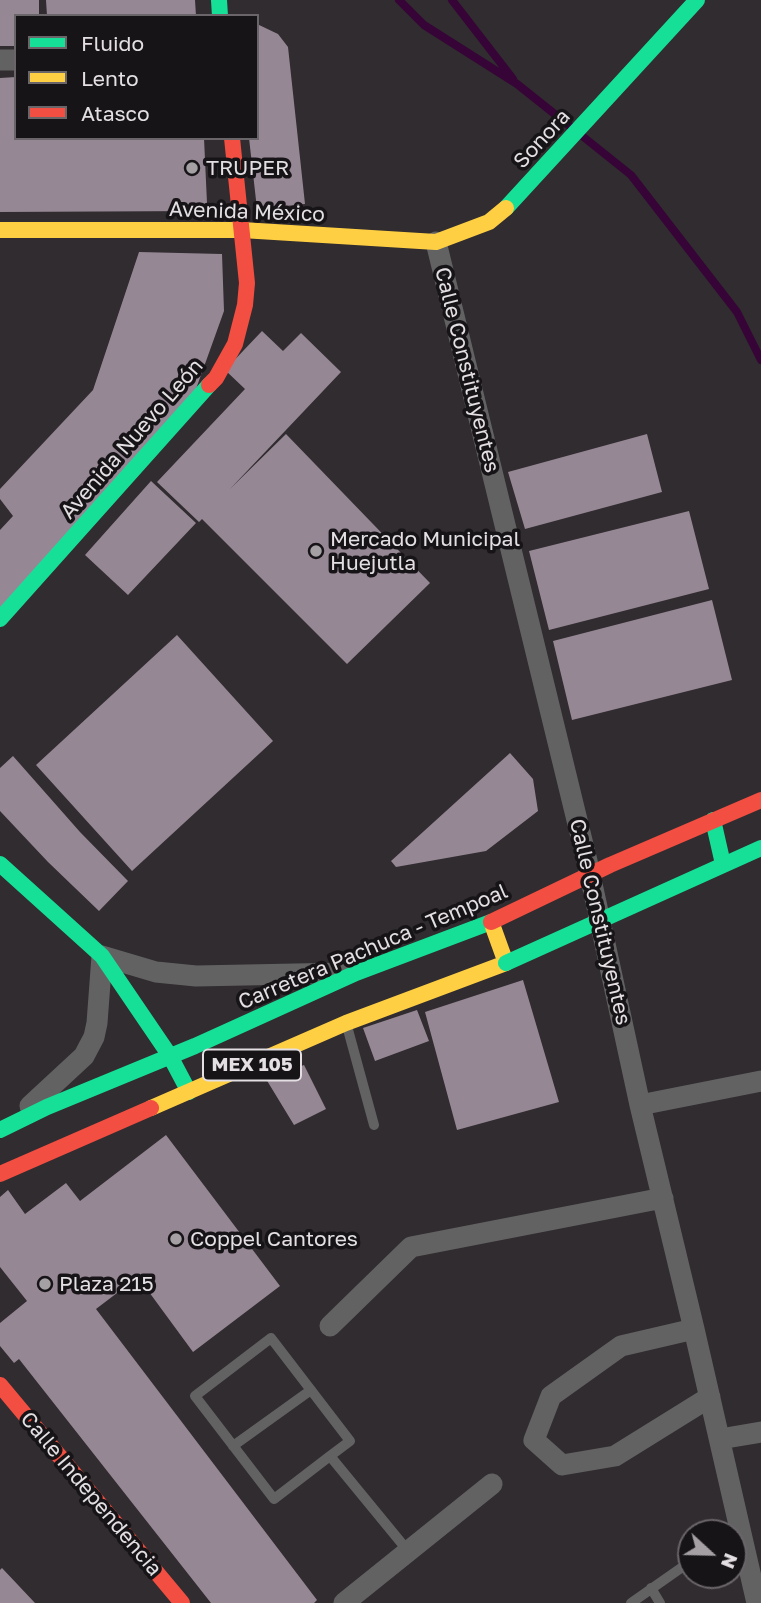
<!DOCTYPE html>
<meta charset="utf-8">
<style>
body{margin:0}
#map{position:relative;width:761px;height:1603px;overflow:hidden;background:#302c2f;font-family:"Golos Text",sans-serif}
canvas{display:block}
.legend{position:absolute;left:14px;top:14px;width:245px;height:126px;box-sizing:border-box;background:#171417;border:2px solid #696569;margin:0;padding:9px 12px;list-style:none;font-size:21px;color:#e3dfe3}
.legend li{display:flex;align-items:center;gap:14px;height:35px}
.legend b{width:35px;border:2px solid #696569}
.north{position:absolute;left:677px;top:1519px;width:70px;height:70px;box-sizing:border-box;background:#171417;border:2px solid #696569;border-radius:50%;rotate:112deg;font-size:19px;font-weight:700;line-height:28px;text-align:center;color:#e3dfe3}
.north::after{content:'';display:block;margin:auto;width:24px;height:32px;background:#a4a0a4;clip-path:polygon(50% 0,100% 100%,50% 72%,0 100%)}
</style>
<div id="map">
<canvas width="761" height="1603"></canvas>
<ul class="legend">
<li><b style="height:9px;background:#16e098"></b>Fluido</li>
<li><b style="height:9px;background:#ffcf43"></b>Lento</li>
<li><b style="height:9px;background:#f24e42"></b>Atasco</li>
</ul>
<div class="north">N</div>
</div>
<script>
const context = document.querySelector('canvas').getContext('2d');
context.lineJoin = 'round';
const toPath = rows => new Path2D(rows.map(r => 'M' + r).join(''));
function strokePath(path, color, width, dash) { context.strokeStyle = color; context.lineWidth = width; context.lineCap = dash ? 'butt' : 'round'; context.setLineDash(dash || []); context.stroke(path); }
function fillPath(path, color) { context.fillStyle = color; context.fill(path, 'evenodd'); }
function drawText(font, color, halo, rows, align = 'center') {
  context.font = font + ' "Golos Text",sans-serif'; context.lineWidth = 7; context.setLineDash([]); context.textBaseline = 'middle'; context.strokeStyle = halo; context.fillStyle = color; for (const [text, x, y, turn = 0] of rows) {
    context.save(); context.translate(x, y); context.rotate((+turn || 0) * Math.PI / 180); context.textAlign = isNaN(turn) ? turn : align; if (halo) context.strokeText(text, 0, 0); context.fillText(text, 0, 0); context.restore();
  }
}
const stream = toPath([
 [399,0,424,25,517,84,571,127],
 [452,0,513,79],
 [581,135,631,175,737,312,761,360]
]);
const building = toPath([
 [0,0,39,0,39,16,16,16,16,46,0,46],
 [46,0,195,0,196,16,47,16],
 [257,24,278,34,288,47,305,204,257,209,249,138,257,138],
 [16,77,16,138,204,138,207,203,202,211,0,212,0,78],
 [139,252,222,254,224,311,196,389,0,609,0,530,13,516,0,499,0,489,93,390],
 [262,331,283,351,301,333,341,372,230,489,286,434,430,583,347,664,202,519,199,522,157,482,245,389,225,370],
 [647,434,662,492,525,529,508,472],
 [151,481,196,523,128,595,85,555],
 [689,511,709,589,549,630,529,551],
 [712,600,732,680,572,720,553,641],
 [177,635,273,741,132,871,36,765],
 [510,753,533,779,538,811,486,851,396,867,391,861],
 [13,756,80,832,128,881,99,911,48,862,0,811,0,768],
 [523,980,559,1102,457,1130,425,1012],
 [417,1010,429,1041,375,1061,363,1028],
 [304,1065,326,1109,294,1125,266,1079],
 [166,1135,280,1286,193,1352,138,1277,96,1309,317,1600,314,1603,211,1603,19,1359,14,1363,0,1346,0,1323,27,1301,0,1267,0,1197,8,1190,25,1214,66,1183,80,1201],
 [2,1568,35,1603,0,1603,0,1570]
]);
const lane = toPath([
 [347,1026,374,1125],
 [233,1446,311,1390],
 [330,1456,274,1499,195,1396,271,1338,350,1441,330,1456,408,1551],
 [651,1588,660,1603],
 [631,1603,691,1561]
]);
const street = toPath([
 [0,60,16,60],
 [436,242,587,861,640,1105,694,1329,757,1603],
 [640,1105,761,1081],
 [30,1106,84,1056,94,1037,97,1023,102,956,156,972,196,976,345,973],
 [330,1326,411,1247,663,1198],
 [694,1329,621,1346,551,1396,534,1440,562,1465,615,1456,710,1397],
 [720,1439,761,1432],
 [344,1603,492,1484]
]);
const fast = toPath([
 [219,0,220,16],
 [506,208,697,0],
 [0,619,209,385],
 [713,820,723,864],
 [0,864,102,956,170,1056,189,1092],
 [0,1130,47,1107,195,1046,356,973,491,922,493,927]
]);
const slow = toPath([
 [0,230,242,230,436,242,489,222,506,208],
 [151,1108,346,1023,506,963,493,927]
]);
const jam = toPath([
 [209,385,216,378,235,344,245,305,247,283,232,138],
 [0,1174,151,1108],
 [0,1385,182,1603]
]);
const fastBridge = toPath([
 [506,963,761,848]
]);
const jamBridge = toPath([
 [491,922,610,865,761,800]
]);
const markers = [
 [192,168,7,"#a4a0a4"],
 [316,551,7,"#a4a0a4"],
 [176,1239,7,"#a4a0a4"],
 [45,1284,7,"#a4a0a4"]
];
const shields = [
 [252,1065,98]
];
const shieldNames = [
 ["MEX 105",252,1065]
];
const streetNames = [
 ["Sonora",542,139,-47],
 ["Avenida México",247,212,2],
 ["Calle Constituyentes",467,370,76],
 ["Avenida Nuevo León",132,439,-49],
 ["Calle Constituyentes",600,922,77],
 ["Carretera Pachuca - Tempoal",373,947,-23],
 ["Calle Independencia",91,1494,50]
];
const poiNames = [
 ["TRUPER",206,168],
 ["Mercado Municipal",330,539],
 ["Huejutla",330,563],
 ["Coppel Cantores",190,1239],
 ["Plaza 215",59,1284]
];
strokePath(stream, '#360436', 8);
fillPath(building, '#968795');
strokePath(lane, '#636263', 10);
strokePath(street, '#636263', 21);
strokePath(fast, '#16e098', 16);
strokePath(slow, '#ffcf43', 16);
strokePath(jam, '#f24e42', 16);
strokePath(fastBridge, '#16e098', 16);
strokePath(jamBridge, '#f24e42', 16);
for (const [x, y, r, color] of markers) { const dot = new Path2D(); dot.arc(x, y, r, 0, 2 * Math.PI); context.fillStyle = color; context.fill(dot); strokePath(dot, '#171417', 2.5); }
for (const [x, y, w] of shields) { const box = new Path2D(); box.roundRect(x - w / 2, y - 15.5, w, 31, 5); context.fillStyle = '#171417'; context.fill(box); strokePath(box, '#e3dfe3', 2); }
drawText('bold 19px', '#e3dfe3', null, shieldNames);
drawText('21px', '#e3dfe3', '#171417', streetNames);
drawText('21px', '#e3dfe3', '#171417', poiNames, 'left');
</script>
